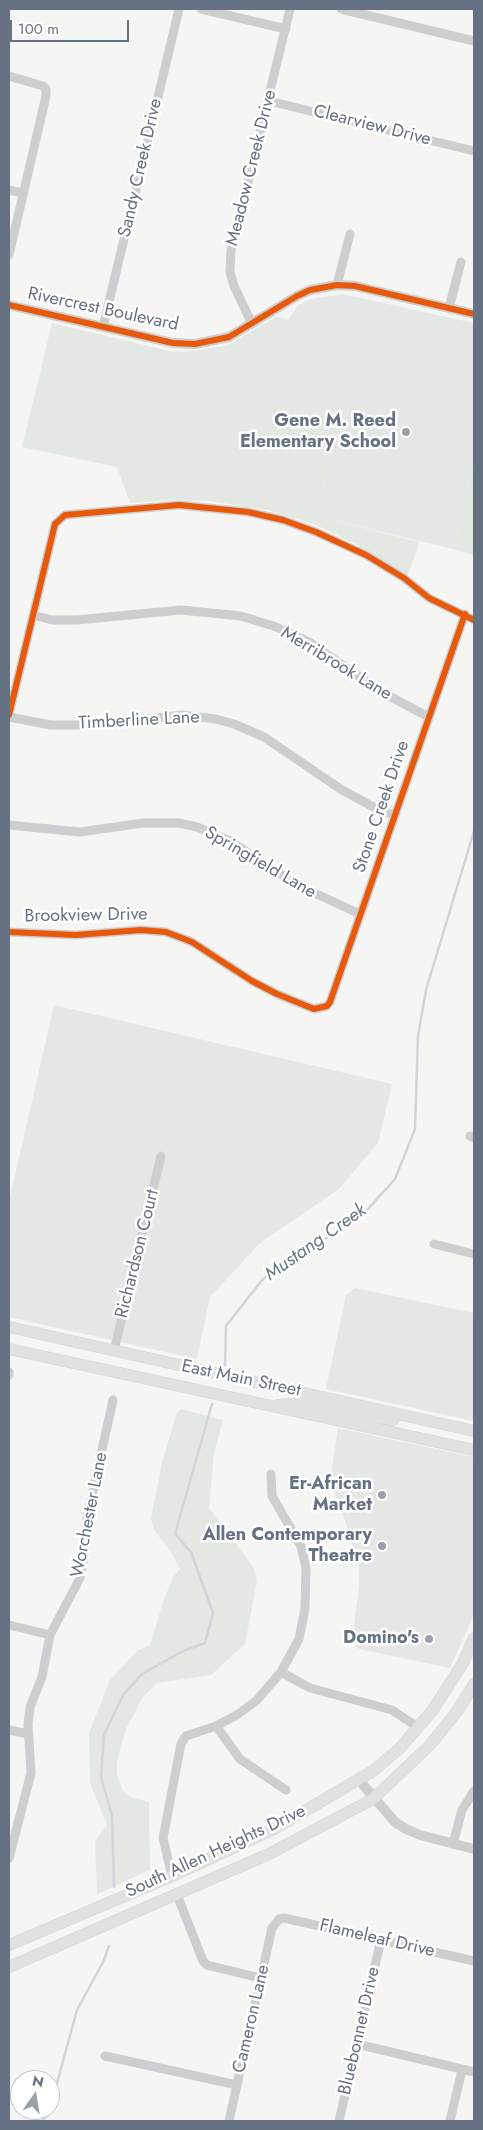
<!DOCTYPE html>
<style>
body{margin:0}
#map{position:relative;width:483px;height:2130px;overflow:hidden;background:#f5f5f4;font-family:Jost,sans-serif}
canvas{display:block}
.frame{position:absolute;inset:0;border:10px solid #667283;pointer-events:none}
.north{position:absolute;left:10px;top:2070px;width:50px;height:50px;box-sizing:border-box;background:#fff;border:1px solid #c2c7cd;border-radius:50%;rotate:13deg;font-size:14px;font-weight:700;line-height:20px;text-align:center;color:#667283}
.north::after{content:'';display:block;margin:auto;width:18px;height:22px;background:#98a0ab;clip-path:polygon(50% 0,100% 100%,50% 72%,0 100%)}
.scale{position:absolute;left:10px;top:20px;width:119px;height:22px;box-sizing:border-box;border:2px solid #667283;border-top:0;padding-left:6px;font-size:15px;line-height:18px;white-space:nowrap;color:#667283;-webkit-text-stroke:4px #fff;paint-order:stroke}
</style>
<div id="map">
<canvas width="483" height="2130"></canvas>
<div class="frame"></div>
<div class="north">N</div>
<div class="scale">100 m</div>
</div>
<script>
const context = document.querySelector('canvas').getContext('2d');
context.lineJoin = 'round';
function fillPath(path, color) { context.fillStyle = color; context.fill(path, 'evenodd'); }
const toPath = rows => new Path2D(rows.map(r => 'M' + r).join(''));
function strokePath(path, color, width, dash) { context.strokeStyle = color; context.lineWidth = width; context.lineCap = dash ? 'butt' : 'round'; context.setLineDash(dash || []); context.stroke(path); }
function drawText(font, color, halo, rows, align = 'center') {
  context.font = font + ' Jost,sans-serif'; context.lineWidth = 5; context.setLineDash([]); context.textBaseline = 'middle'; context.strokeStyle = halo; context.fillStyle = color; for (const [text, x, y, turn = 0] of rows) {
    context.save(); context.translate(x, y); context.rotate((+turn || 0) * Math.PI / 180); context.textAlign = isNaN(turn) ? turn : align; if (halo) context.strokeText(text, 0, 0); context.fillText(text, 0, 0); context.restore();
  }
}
const built = toPath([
 [343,294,474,323,474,459,453,549,316,516,343,405,333,400,323,390,289,319,298,305,311,299],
 [54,1005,392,1084,378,1143,339,1189,260,1243,210,1297,197,1359,9,1317,9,1201],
 [355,1288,474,1313,474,1421,326,1389,346,1295],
 [338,1428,474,1457,474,1614,450,1668,359,1649,352,1641,359,1586,359,1567,348,1529,334,1493,332,1467]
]);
const green = toPath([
 [276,317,289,319,323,390,333,400,343,405,316,516,420,542,407,576,358,545,314,524,268,510,210,501,170,500,130,503,117,467,22,447,52,323,169,351,184,352,226,346],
 [474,459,474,555,453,549],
 [181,1409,223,1420,214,1453,209,1508,254,1568,257,1581,245,1644,211,1675,157,1683,143,1697,126,1729,117,1761,117,1775,123,1791,133,1798,149,1802,150,1870,97,1894,95,1842,107,1825,90,1783,89,1733,110,1680,137,1651,150,1645,163,1602,173,1577,180,1569,171,1552,154,1530,151,1518,162,1463,176,1415]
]);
const stream = toPath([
 [225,1365,226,1326,262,1280,281,1264,337,1232,368,1209,395,1179,415,1129,418,1036,426,990,474,831],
 [114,1887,112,1815,101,1777,104,1735,123,1695,142,1674,183,1651,205,1643,213,1613,191,1552,175,1534,212,1404],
 [50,2109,77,2010,103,1962,109,1946],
 [43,2121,49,2110]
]);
const minor = toPath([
 [201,9,286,29],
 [341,9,474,41],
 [9,76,43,86,46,89,46,96,9,255],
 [269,101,474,151],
 [9,190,23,193],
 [337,285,350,234],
 [449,308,461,262],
 [252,324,234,286,230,272,231,251,290,9],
 [103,327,179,9],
 [33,615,52,620,77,620,181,610,241,616,276,627,309,642,385,694,429,717],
 [9,715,55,524,65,515,179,505,248,512,283,520,316,532,366,555,404,578,429,598,474,620],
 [9,717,51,725,95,725,182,715,216,719,234,724,264,737,342,790,379,810,394,815],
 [9,825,80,832,143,823,179,823,197,827,230,841,299,886,360,914],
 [9,932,76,935,141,930,166,932,192,942,252,981,277,994,314,1009,327,1006,330,1002,465,614],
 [470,1136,474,1138],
 [434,1244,474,1254],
 [114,1351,161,1156],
 [9,1375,9,1372],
 [9,1625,50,1635],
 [281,1672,310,1688,392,1710,419,1728],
 [216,1726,240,1759,286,1790],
 [9,1730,28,1734],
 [453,1844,462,1810,474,1791],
 [9,1858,31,1773,28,1724,30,1707,42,1677,50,1635,80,1578,84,1557,87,1518,113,1400],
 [172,1876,163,1838,181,1744,186,1736,216,1726,237,1715,257,1700,281,1672,299,1639,305,1609,306,1568,301,1546,272,1496,271,1474],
 [177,1895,203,1961,207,1965,261,1978],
 [357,2044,474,2072],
 [105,2056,237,2085],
 [229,2121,272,1928,279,1919,284,1918,474,1961],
 [339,2121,381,1940],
 [450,2121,462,2070]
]);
const tertiary = toPath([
 [9,305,173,343,195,344,229,337,297,296,310,290,337,285,355,286,474,314],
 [359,1780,395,1822,406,1829,420,1835,474,1849]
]);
const secondary = toPath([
 [9,1327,474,1431],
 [9,1349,474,1450],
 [278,1405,303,1403,355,1414,362,1414,367,1407],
 [362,1426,369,1419,375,1417,393,1420],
 [9,1945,172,1876,274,1829,373,1771,399,1749,432,1711,463,1663,474,1638],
 [9,1967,269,1854,373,1799,430,1745,458,1710,474,1684]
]);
const cycleway = toPath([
 [9,305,173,343,195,344,229,337,297,296,310,290,337,285,355,286,474,314],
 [9,715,55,524,65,515,179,505,248,512,283,520,316,532,366,555,404,578,429,598,474,620],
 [9,932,76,935,141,930,166,932,192,942,252,981,277,994,314,1009,327,1006,330,1002,465,614]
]);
const markers = [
 [406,432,5,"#98a0ab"],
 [382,1495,5,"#98a0ab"],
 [382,1546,5,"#98a0ab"],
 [429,1639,5,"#98a0ab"]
];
const streetNames = [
 ["Clearview Drive",372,126,14],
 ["Sandy Creek Drive",141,168,-77],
 ["Meadow Creek Drive",252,168,-76],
 ["Rivercrest Boulevard",103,310,12],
 ["Merribrook Lane",336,664,31],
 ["Timberline Lane",139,721,-3],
 ["Stone Creek Drive",382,807,-71],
 ["Springfield Lane",260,863,30],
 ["Brookview Drive",86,916,-1],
 ["Richardson Court",138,1254,-76],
 ["East Main Street",241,1379,12],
 ["Worchester Lane",90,1515,-79],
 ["South Allen Heights Drive",216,1852,-25],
 ["Flameleaf Drive",377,1939,13],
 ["Cameron Lane",252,2019,-77],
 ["Bluebonnet Drive",360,2031,-77]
];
const poiNames = [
 ["Gene M. Reed",396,422],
 ["Elementary School",396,443],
 ["Er-African",372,1485],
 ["Market",372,1506],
 ["Allen Contemporary",372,1536],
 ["Theatre",372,1557],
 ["Domino's",419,1639]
];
const waterNames = [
 ["Mustang Creek",316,1243,-35]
];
fillPath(built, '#e5e7e6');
fillPath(green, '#e4e8e2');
strokePath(stream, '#cfd5d9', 2.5);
strokePath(secondary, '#d2d3d3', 12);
strokePath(minor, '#cdcecf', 9);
strokePath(tertiary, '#cdcecf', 10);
strokePath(secondary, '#e1e1e1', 11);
strokePath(cycleway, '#e8590c', 6);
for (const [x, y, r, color] of markers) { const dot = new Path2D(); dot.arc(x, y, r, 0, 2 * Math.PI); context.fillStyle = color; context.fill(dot); strokePath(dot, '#fff', 2); }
drawText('18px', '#667283', '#fff', streetNames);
drawText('bold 18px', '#667283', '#fff', poiNames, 'right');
drawText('italic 19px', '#677986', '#fff', waterNames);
</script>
